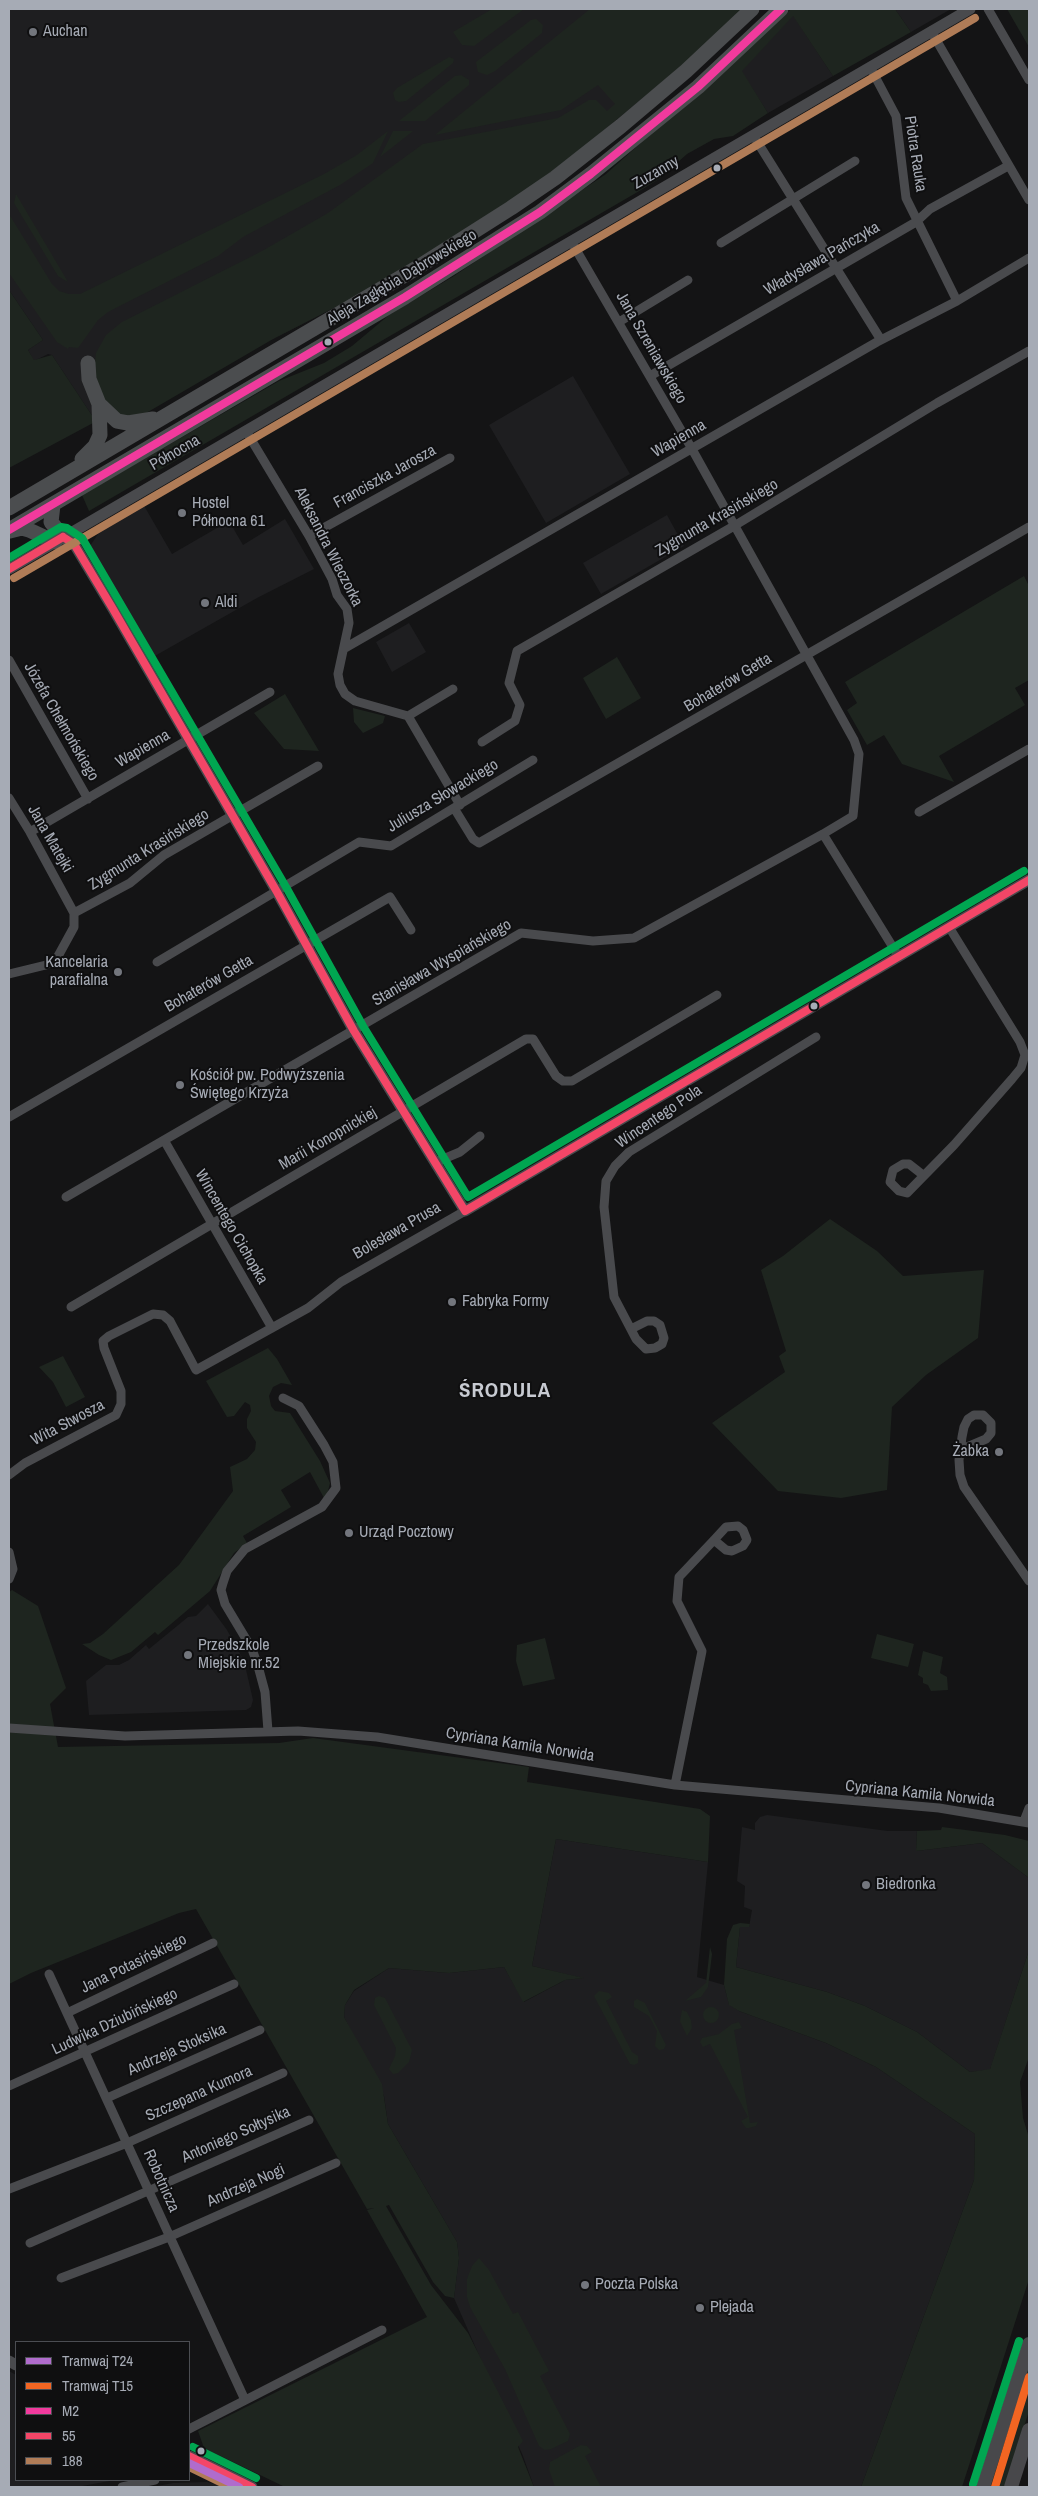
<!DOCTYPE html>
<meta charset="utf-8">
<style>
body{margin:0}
#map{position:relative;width:1038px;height:2496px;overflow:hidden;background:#141415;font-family:"Archivo Narrow",sans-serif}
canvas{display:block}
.frame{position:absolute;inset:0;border:10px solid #a6abb5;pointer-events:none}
.legend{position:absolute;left:15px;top:2341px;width:175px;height:140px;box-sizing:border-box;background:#0f0f10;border:1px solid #4b4d52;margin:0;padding:6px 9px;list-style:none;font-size:15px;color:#a6abb5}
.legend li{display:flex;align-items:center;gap:10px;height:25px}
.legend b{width:25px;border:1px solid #4b4d52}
</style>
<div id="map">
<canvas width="1038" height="2496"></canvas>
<div class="frame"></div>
<ul class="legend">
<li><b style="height:6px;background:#b06ccc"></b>Tramwaj T24</li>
<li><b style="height:6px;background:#f26522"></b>Tramwaj T15</li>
<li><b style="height:6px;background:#f13a9d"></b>M2</li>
<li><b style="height:6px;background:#f34667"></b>55</li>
<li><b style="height:6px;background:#b07c57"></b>188</li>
</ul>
</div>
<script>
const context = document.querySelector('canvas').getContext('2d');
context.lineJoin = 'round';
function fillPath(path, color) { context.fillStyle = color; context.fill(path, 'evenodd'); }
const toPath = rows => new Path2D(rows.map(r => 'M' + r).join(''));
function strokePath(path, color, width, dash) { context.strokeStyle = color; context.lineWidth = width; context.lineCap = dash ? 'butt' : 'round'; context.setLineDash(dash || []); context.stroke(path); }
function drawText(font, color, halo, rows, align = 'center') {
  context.font = font + ' "Archivo Narrow",sans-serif'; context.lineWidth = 4; context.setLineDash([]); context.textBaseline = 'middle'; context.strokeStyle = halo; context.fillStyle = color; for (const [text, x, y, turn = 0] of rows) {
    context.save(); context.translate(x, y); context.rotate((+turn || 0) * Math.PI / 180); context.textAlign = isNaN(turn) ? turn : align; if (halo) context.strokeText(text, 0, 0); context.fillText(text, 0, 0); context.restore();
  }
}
const built = toPath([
 [9,9,744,9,702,49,357,296,273,339,93,417,52,355,48,354,34,361,28,350,43,340,9,290],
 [895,9,951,9,911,32],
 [793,15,833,76,768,113,741,71],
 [573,376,630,474,546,523,489,425],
 [143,504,172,554,229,521,243,545,285,519,314,569,257,598,153,657,90,546,102,528],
 [667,515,684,546,601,594,583,563],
 [409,623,426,652,392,672,376,642],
 [208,1604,227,1630,244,1661,253,1700,251,1707,246,1710,89,1715,86,1681,106,1665,119,1665,129,1660,146,1645,149,1649,188,1617,196,1616],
 [767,1815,888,1831,917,1831,916,1851,982,1843,1029,1878,1029,1950,990,2070,970,2072,917,2032,865,2006,827,1992,736,1967,740,1927,749,1927,752,1910,744,1907,745,1886,737,1881,742,1827,755,1830,755,1823,760,1817],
 [556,1839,708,1862,697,1977,724,1985,729,2004,739,2011,826,2043,876,2067,975,2134,974,2180,861,2487,534,2487,523,2456,454,2298,459,2258,457,2242,388,2124,384,2096,344,2017,345,2005,354,1991,389,1968,449,1973,504,1967,524,2002,565,1980,582,1978,532,1966],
 [9,2371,16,2375,16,2480,115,2480,77,2487,9,2487],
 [207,2482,226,2487,152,2487,173,2483]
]);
const green = toPath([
 [492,9,524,9,474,46,462,45,453,32],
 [590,9,744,9,702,49,586,145,529,189,449,241,357,296,273,339,141,416,118,415,103,399,94,371,96,353,106,335,122,322,262,251,328,213,423,144,558,118,589,100,596,100,607,111,615,104,598,85,561,110,435,135],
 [791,9,895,9,911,32,833,76,793,16,742,71,768,113,733,136,714,139,687,154,659,179,641,190,89,511,82,495,279,381,324,363,352,346,389,315,454,276,606,174],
 [1007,9,1029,9,1029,47],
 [536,19,543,25,542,33,495,71,487,75,478,72,476,62,531,20],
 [449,57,454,59,453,63,406,101,399,102,395,100,393,93,397,88],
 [461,75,469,80,469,85,425,121,399,121,455,76],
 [388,131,373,163,340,185,243,237,218,256,108,312,98,320,78,348,69,347,68,349,57,342,9,273,9,214,52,284,59,291,69,294,80,294,324,174,357,155],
 [393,131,413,131,380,157],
 [16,194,68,282,58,276,14,203],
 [9,290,43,340,28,350,34,360,52,355,93,417,93,423,9,468],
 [1024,576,1029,586,1029,680,1015,688,1025,705,939,756,954,782,902,764,884,735,867,745,847,710,857,703,845,682],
 [617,657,641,698,606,719,583,678],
 [285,694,319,751,284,749,254,713],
 [353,708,385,716,383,723,363,733,354,722],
 [830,1219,877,1251,903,1276,984,1270,978,1338,926,1375,892,1407,887,1490,841,1498,778,1491,712,1423,785,1372,779,1356,786,1351,761,1270,783,1256],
 [268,1348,277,1359,292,1385,281,1383,273,1387,269,1396,271,1406,275,1411,290,1413,320,1461,330,1483,327,1495,324,1498,310,1472,281,1490,291,1507,243,1536,247,1543,234,1553,210,1591,158,1635,155,1632,131,1652,111,1660,99,1655,82,1644,90,1643,103,1634,179,1565,233,1491,230,1467,247,1459,255,1450,256,1442,247,1428,247,1419,251,1411,250,1405,245,1402,234,1416,227,1417,206,1381],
 [63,1356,85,1397,66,1407,53,1382,39,1367],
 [12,1590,38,1606,66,1688,50,1704,58,1747,279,1743,313,1738,529,1767,527,1782,700,1809,710,1816,708,1862,556,1839,532,1966,584,1978,565,1980,523,2002,504,1967,449,1973,389,1968,354,1990,345,2005,344,2017,382,2084,388,2124,457,2242,459,2258,454,2298,445,2296,433,2282,389,2205,386,2206,431,2285,468,2333,523,2441,518,2447,534,2487,285,2487,204,2448,198,2431,427,2317,367,2210,374,2208,367,2209,196,1909,179,1913,31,1973,9,1984,9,1592],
 [877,1634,914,1644,908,1667,871,1658],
 [545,1638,555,1679,523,1686,516,1661,517,1645],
 [923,1651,943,1657,940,1673,947,1677,948,1690,931,1691,928,1685,923,1683,923,1678,918,1675],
 [942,1827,1005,1835,1029,1841,1029,1878,982,1843,916,1851,917,1831,941,1830],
 [740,1923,750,1924,749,1927,740,1927,736,1967,827,1992,865,2006,917,2032,970,2072,990,2069,1029,1950,1029,2057,1020,2082,1023,2118,1029,2138,1029,2279,962,2487,861,2487,974,2180,975,2134,876,2067,826,2043,739,2011,729,2005,724,1985,727,1939,733,1925],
 [710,1947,712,1954,708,1987,701,1997,685,2001,706,1983],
 [599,1991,609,1993,612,1997,606,2001,632,2052,638,2056,638,2063,634,2065,630,2064,594,1996],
 [379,1996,385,1998,412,2050,409,2062,398,2073,393,2074,389,2069,395,2056,396,2048,374,2005,375,1998],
 [637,1999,645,2003,666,2045,664,2049,659,2050,655,2046,657,2031,649,2016,634,2007,634,2001],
 '703 2015a8 8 0 1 1 16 0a8 8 0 1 1-16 0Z',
 [682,2010,687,2012,691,2020,692,2028,687,2036,680,2021],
 [739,2022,742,2028,734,2030,750,2123,758,2122,756,2126,749,2128,746,2128,741,2121,748,2117,710,2044,703,2047,700,2042,702,2038,719,2034,732,2024],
 [479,2258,489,2270,513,2314,518,2312,549,2371,540,2376,570,2434,568,2441,551,2449,545,2450,539,2446,505,2369,470,2307,467,2297,467,2279,472,2266],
 [1029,2366,1029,2411,1005,2487,990,2487],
 [581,2445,587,2446,592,2452,585,2456,601,2487,555,2487,549,2469,550,2462]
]);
const minor = toPath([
 [988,9,1029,80],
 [931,31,1029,200],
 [870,67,896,116,906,198,957,301],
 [753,135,881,340],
 [571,241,692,449,854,740,859,754,853,816,823,834,899,957],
 [721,243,855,161],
 [619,322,688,280],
 [650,376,916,222,930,209,1008,166],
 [246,431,309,536,332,579,337,595,347,609,349,623,338,674,340,685,345,694,355,701,408,716,460,805],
 [309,536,450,458],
 [345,648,877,342,957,301,1029,258],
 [9,660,88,799],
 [408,716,453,689],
 [482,742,515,721,520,705,509,683,517,651,734,526,937,403,1029,351],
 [9,798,30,832,74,913,74,927,57,958,46,965,9,974],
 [454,808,473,839,479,843,1029,527],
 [919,812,1029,749],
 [30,832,270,692],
 [74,913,130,883,164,855,318,766],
 [157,962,359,842,391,846,533,760],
 [9,1117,390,897,411,930],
 [164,1140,272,1328],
 [436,1162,460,1152,480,1136],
 [923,1175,909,1164,903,1164,893,1170,890,1182,899,1191,907,1193,954,1145,1012,1079,1021,1068,1025,1055,1020,1042,949,927],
 [66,1197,521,933,593,941,634,938,823,834],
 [71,1307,526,1039,533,1039,556,1076,563,1081,572,1081,717,995],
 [631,1329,647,1321,654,1321,660,1325,664,1338,662,1344,655,1348,646,1349,636,1339,614,1297,604,1207,606,1181,615,1166,629,1152,816,1037],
 [960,1450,986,1439,991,1433,991,1423,983,1415,974,1415,968,1419,964,1427,962,1437,959,1460,960,1475,964,1487,1029,1581],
 [9,1475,25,1463,116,1415,121,1404,121,1391,104,1348,103,1341,109,1336,153,1314,163,1315,170,1321,196,1370,308,1308,341,1282,465,1211],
 [9,1552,13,1569,9,1579],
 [9,1728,125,1736,298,1731,377,1737,675,1785,939,1808,1029,1823],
 [268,1731,265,1692,258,1666,252,1649,225,1604,221,1590,223,1583,227,1571,245,1549,322,1507,336,1488,333,1462,324,1445,299,1406,283,1398],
 [675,1785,702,1651,677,1601,679,1577,714,1540,726,1527,738,1526,743,1530,747,1540,743,1546,732,1551,726,1550,714,1540],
 [1024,1821,1029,1808],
 [49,1974,245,2400],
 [67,2013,213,1943],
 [9,2086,234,1984],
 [107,2098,260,2030],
 [9,2189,127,2143,283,2073],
 [30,2243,309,2120],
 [61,2278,169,2237,336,2163],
 [189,2429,382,2330],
 [122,2487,155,2480]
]);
const tertiary = toPath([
 [63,537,74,544,113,609,277,892,354,1031,465,1211,1029,880],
 [9,569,970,9],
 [9,2361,16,2365],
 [189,2456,252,2487]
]);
const secondary = toPath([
 [983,2487,1029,2344],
 [1011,2487,1029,2430]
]);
const primary = toPath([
 [99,404,117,421,128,423,153,419],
 [82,459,95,446,100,435,99,404,89,379,88,363],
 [53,505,51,522,63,537],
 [9,508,415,269,511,208,555,178,621,126,686,71,752,9],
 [9,530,405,297,540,212,591,174,698,87,781,9],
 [10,531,22,528,29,530,55,542]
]);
const bus1 = toPath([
 [9,530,405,297,540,212,591,174,698,87,781,9]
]);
const bus2 = toPath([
 [63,537,74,544,113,609,277,892,354,1031,465,1211],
 [9,569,63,537],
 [465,1211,1029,880],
 [189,2456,252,2487]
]);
const bus3 = toPath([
 [14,578,975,18],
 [189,2467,230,2487]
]);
const bus4 = toPath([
 [9,558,61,527,67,528,82,538,286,887,363,1026,468,1197,1024,871],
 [193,2447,256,2478],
 [973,2484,1019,2341]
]);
const tram1 = toPath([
 [189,2463,239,2487]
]);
const tram2 = toPath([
 [995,2487,1029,2377]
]);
const markers = [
 [33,32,5,"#73767d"],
 [717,168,4.5,"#a6abb5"],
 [328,342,4.5,"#a6abb5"],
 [182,513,5,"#73767d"],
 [205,603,5,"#73767d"],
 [118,972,5,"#73767d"],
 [814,1006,4.5,"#a6abb5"],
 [180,1085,5,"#73767d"],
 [452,1302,5,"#73767d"],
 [999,1452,5,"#73767d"],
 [349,1533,5,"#73767d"],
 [188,1655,5,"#73767d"],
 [866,1885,5,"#73767d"],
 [585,2285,5,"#73767d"],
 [700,2308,5,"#73767d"],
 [201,2451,4.5,"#a6abb5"]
];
const poiNames = [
 ["Auchan",43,32],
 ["Hostel",192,504],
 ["Północna 61",192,522],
 ["Aldi",215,603],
 ["Kancelaria",108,963,"right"],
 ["parafialna",108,981,"right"],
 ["Kościół pw. Podwyższenia",190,1076],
 ["Świętego Krzyża",190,1094],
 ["Fabryka Formy",462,1302],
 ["Żabka",989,1452,"right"],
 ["Urząd Pocztowy",359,1533],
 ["Przedszkole",198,1646],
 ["Miejskie nr.52",198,1664],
 ["Biedronka",876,1885],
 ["Poczta Polska",595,2285],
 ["Plejada",710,2308]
];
const streetNames = [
 ["Piotra Rauka",915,154,81],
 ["Zuzanny",656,173,-30],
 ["Władysława Pańczyka",822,259,-30],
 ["Aleja Zagłębia Dąbrowskiego",402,278,-31],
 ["Jana Szreniawskiego",651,348,60],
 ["Wapienna",679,439,-30],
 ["Północna",175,453,-30],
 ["Franciszka Jarosza",385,477,-29],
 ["Zygmunta Krasińskiego",717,518,-30],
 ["Aleksandra Wieczorka",328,547,63],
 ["Bohaterów Getta",728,683,-31],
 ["Józefa Chełmońskiego",61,722,60],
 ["Wapienna",143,749,-30],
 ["Juliusza Słowackiego",443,796,-31],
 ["Jana Matejki",50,839,60],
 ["Zygmunta Krasińskiego",149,850,-32],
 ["Stanisława Wyspiańskiego",442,963,-30],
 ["Bohaterów Getta",209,984,-30],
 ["Wincentego Pola",659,1117,-34],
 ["Marii Konopnickiej",328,1139,-30],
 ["Wincentego Cichopka",231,1227,60],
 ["Bolesława Prusa",397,1231,-30],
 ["Wita Stwosza",68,1423,-28],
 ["Cypriana Kamila Norwida",520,1745,9],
 ["Cypriana Kamila Norwida",920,1794,6],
 ["Jana Potasińskiego",134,1964,-26],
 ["Ludwika Dziubińskiego",115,2022,-25],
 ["Andrzeja Stoksika",177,2050,-24],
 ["Szczepana Kumora",199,2094,-24],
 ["Antoniego Sołtysika",236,2135,-24],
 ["Robotnicza",161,2181,66],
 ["Andrzeja Nogi",246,2186,-24]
];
const districtNames = [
 ["ŚRODULA",505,1391]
];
fillPath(built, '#1e1e20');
fillPath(green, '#1e251f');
strokePath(minor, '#494a4d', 9);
strokePath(tertiary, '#494a4d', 11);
strokePath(secondary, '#48484b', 14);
strokePath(primary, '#4b4d4f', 15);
strokePath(bus1, '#f13a9d', 8);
strokePath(bus2, '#f34667', 8);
strokePath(bus3, '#b07c57', 8);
strokePath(bus4, '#00a651', 8);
strokePath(tram1, '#b06ccc', 8);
strokePath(tram2, '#f26522', 8);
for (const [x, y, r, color] of markers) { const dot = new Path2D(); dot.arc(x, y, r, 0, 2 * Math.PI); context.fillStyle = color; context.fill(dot); strokePath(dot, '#0f0f10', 2); }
drawText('16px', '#a6abb5', '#0f0f10', poiNames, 'left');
drawText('16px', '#a6abb5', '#0f0f10', streetNames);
context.letterSpacing = '1px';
drawText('bold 21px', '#c7cad1', '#0f0f10', districtNames);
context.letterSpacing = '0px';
</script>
